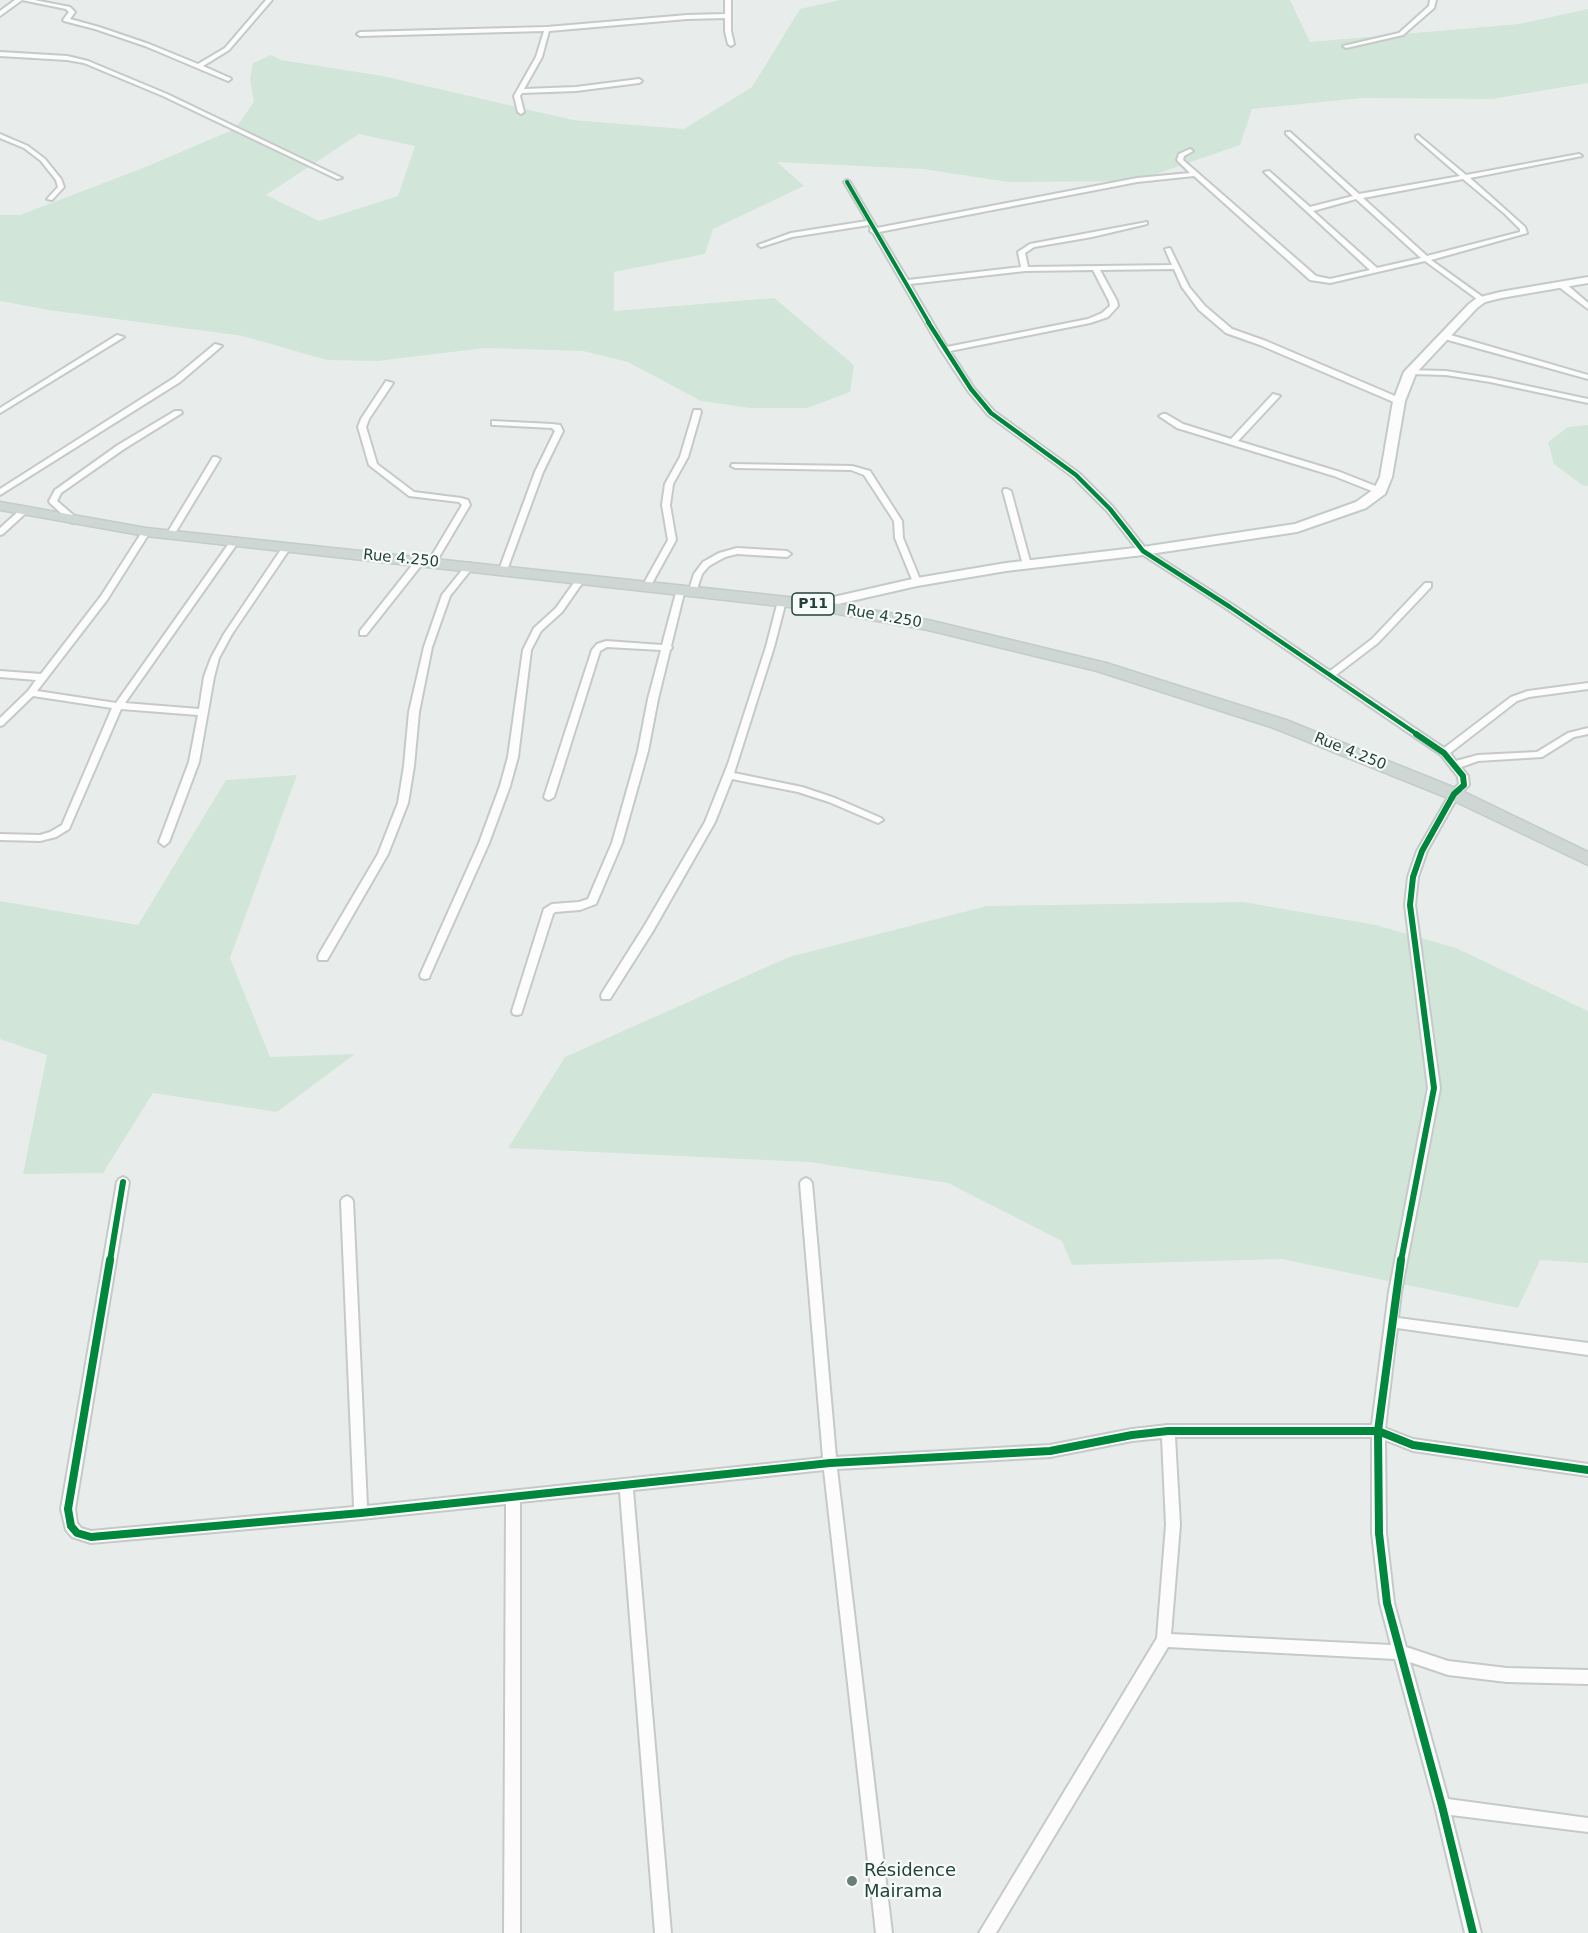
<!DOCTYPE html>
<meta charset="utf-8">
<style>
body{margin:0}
canvas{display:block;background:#e8edeb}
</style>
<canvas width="1588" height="1933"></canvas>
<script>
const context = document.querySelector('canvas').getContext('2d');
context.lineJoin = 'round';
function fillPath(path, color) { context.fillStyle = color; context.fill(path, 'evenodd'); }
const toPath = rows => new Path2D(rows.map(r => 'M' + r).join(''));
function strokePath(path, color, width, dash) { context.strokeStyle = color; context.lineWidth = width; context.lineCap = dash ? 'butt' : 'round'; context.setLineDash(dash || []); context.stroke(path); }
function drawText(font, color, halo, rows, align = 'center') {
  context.font = font + ' "DejaVu Sans",sans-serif'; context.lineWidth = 4.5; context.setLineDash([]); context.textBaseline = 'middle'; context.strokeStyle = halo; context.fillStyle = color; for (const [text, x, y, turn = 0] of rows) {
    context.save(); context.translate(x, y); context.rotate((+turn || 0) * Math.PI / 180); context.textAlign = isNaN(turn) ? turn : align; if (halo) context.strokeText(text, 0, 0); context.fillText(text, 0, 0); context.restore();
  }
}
const green = toPath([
 [840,0,1290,0,1310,42,1519,24,1588,9,1588,83,1492,99,1362,98,1252,109,1240,145,1136,181,1008,182,923,169,777,162,804,186,713,229,705,254,614,272,614,311,774,298,854,365,850,392,807,408,751,408,701,401,628,362,583,351,485,348,377,361,327,360,243,336,49,310,0,301,0,215,20,215,143,168,235,129,254,102,250,79,253,63,271,55,281,60,383,76,573,120,684,129,752,87,800,9],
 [359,134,415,146,398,196,319,221,266,195],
 [1588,425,1588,486,1582,485,1554,464,1548,442,1568,427],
 [297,775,230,958,270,1057,355,1054,277,1112,153,1093,103,1173,23,1174,47,1055,0,1039,0,901,138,925,226,780],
 [1243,902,1376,925,1456,948,1588,1011,1588,1263,1540,1260,1518,1308,1282,1259,1072,1265,1062,1241,948,1183,809,1162,508,1148,565,1057,789,957,987,906]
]);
const street = toPath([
 [15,0,22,0,0,16,0,11,15,0],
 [22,0,34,0,70,7,75,12,70,19,99,27,149,44,198,64,225,48,266,0,272,0,229,50,203,66,230,78,231,79,228,81,145,46,95,29,64,21,63,20,69,12,66,9,22,0],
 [725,0,731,0,731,31,734,44,731,46,728,44,725,31,725,18,687,19,549,31,542,57,524,89,576,87,639,79,642,81,639,83,576,91,522,93,520,96,524,112,521,114,518,112,514,96,536,57,544,31,360,36,357,34,360,32,547,27,687,15,725,14,725,0],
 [1430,0,1436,0,1434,8,1403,35,1346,48,1343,46,1399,33,1429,6,1430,0],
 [0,52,67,56,88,61,167,94,342,178,337,179,163,96,84,63,67,60,0,56,0,52],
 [1286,132,1290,132,1359,194,1460,176,1416,138,1416,136,1418,135,1466,175,1579,154,1582,156,1470,178,1525,227,1527,233,1431,260,1484,298,1484,302,1481,302,1425,261,1330,283,1310,280,1194,176,1137,182,879,232,908,280,1021,267,1018,252,1030,244,1147,222,1147,224,1092,237,1034,247,1025,253,1028,267,1172,265,1165,249,1170,248,1189,287,1205,306,1232,329,1266,341,1402,399,1402,403,1396,403,1260,345,1226,333,1199,310,1182,287,1174,269,1100,270,1117,301,1118,306,1108,317,1090,323,950,351,974,388,994,411,1079,473,1113,507,1146,549,1233,605,1330,671,1372,639,1425,583,1431,583,1431,587,1378,643,1336,675,1444,748,1511,697,1528,691,1588,683,1588,689,1529,697,1517,701,1450,753,1456,761,1478,755,1537,752,1568,733,1588,728,1588,734,1574,737,1542,757,1478,761,1461,767,1468,776,1469,785,1458,796,1427,851,1418,877,1415,905,1440,1088,1401,1292,1398,1318,1588,1343,1588,1355,1397,1328,1385,1428,1413,1439,1588,1464,1588,1476,1413,1451,1385,1440,1386,1533,1394,1603,1406,1647,1448,1661,1507,1668,1588,1670,1588,1684,1507,1682,1448,1675,1410,1662,1448,1799,1588,1818,1588,1832,1451,1815,1481,1933,1465,1933,1435,1806,1395,1659,1168,1647,996,1933,979,1933,1157,1638,1166,1525,1162,1438,1132,1441,1050,1457,837,1469,892,1933,876,1933,824,1470,633,1490,671,1933,655,1933,620,1492,520,1502,520,1933,504,1933,506,1504,361,1519,91,1543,72,1537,66,1530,61,1509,117,1182,119,1179,123,1177,127,1179,129,1182,75,1509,77,1523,81,1528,91,1531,354,1507,341,1201,343,1198,347,1196,351,1198,353,1201,367,1506,823,1458,800,1183,802,1180,806,1178,810,1180,812,1183,836,1457,1050,1445,1132,1429,1168,1425,1372,1425,1389,1292,1428,1088,1405,905,1408,877,1417,851,1451,792,1459,784,1458,777,1441,755,1227,609,1140,553,1107,511,1073,477,988,415,968,391,941,350,873,233,870,231,871,229,869,225,792,237,761,247,758,245,791,233,867,221,844,182,847,180,850,182,877,228,1137,178,1190,173,1177,160,1179,154,1190,149,1193,151,1184,156,1183,160,1316,276,1330,279,1370,270,1264,172,1269,171,1310,207,1353,196,1286,134,1286,132],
 [1463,179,1505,214,1520,229,1520,232,1427,256,1363,198,1463,179],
 [1356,199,1421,258,1377,268,1313,211,1356,199],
 [1093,270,1109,301,1110,306,1102,313,1088,319,947,347,910,284,1025,271,1093,270],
 [1175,1437,1372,1437,1372,1533,1380,1603,1391,1645,1171,1634,1180,1525,1175,1437],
 [0,134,28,146,45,159,61,179,64,187,52,200,47,199,58,187,56,180,41,161,24,148,0,138,0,134],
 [1559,283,1565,283,1588,303,1588,309,1559,287,1559,283],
 [1441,334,1447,334,1588,375,1588,379,1441,338,1441,334],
 [117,335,124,337,0,413,0,408,117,335],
 [215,344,222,346,180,382,0,495,0,489,174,378,215,344],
 [1407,370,1446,371,1490,378,1588,399,1588,403,1490,382,1446,375,1410,374,1407,374,1407,370],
 [386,381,393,383,369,419,366,427,377,464,414,492,461,498,468,500,470,505,435,564,429,564,428,562,462,505,459,502,409,496,369,465,358,427,361,419,386,381],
 [1273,394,1280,396,1238,441,1340,472,1383,489,1383,493,1377,493,1334,476,1177,428,1159,416,1163,414,1166,414,1183,424,1231,439,1273,394],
 [694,410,700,410,701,412,688,457,673,484,670,505,676,540,650,587,644,587,643,585,668,540,662,505,665,484,680,457,694,410],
 [175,411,181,411,182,413,124,449,61,493,57,501,78,519,78,523,72,523,50,503,49,501,55,490,118,445,175,411],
 [492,421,552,424,560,425,563,431,543,472,507,570,503,573,499,570,535,472,555,431,552,428,495,425,492,425,492,421],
 [213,457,216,457,220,459,174,535,173,537,167,537,166,535,213,457],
 [732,464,852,466,870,471,902,521,903,538,921,582,917,585,913,582,895,538,894,521,864,475,851,470,735,468,731,466,732,464],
 [1004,489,1007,489,1011,491,1031,565,1030,567,1027,568,1023,565,1003,491,1004,489],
 [20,510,23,510,27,512,3,534,0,535,0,528,20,510],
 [146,529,150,532,107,600,37,691,116,703,232,539,235,538,239,541,125,703,199,709,204,677,211,658,224,634,284,545,287,544,291,547,232,634,219,658,214,677,199,762,169,842,164,846,159,842,189,762,198,715,121,709,69,829,56,837,40,841,0,840,0,834,40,835,50,832,62,825,112,708,33,696,3,725,0,726,0,718,28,691,36,680,0,677,0,671,41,674,101,596,142,532,146,529],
 [737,548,787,551,791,554,787,557,737,554,725,557,709,566,702,574,696,592,690,592,689,590,694,574,703,562,719,553,737,548],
 [420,558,424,561,423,563,366,635,360,635,360,631,417,559,420,558],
 [470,563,474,566,450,596,432,647,419,712,414,766,408,803,388,854,327,960,319,960,318,957,319,954,378,854,398,803,404,766,409,712,424,647,442,595,467,564,470,563],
 [581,576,585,579,562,612,541,631,531,650,518,757,510,786,489,843,430,975,429,978,425,979,421,978,420,975,479,843,500,786,508,757,523,650,534,628,556,608,578,577,581,576],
 [681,586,685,589,671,646,672,648,670,650,658,699,648,751,622,843,596,904,580,910,555,912,553,914,522,1011,521,1014,517,1015,513,1014,512,1011,544,909,552,904,579,902,588,899,612,843,638,751,648,699,661,650,607,647,600,651,554,797,549,800,546,799,544,797,592,650,597,644,606,641,662,645,677,589,681,586],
 [782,598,786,601,774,647,734,773,802,787,835,798,881,818,883,820,878,823,829,802,798,792,732,779,715,822,653,931,610,999,602,999,601,996,602,993,645,925,705,822,728,764,766,647,778,601,782,598]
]);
const secondary = toPath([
 [1588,277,1588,283,1501,298,1485,302,1477,308,1416,373,1405,401,1392,477,1385,494,1366,508,1297,532,1143,555,1006,571,917,586,816,609,809,605,816,601,917,578,1006,563,1143,547,1295,524,1356,502,1374,489,1380,477,1393,401,1404,372,1469,304,1477,298,1500,292,1588,277]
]);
const primary = toPath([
 [0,502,146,528,816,600,928,620,1106,663,1286,720,1460,790,1588,852,1588,865,1448,798,1274,728,1097,671,928,630,816,610,146,536,0,510,0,502]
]);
const cyclewayFar3 = toPath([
 [847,182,929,323]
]);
const cyclewayFar2 = toPath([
 [928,322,971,389,991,413,1076,475,1110,509,1143,551,1230,607,1418,735]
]);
const cyclewayFar1 = toPath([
 [110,1261,123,1182],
 [1401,1261,1434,1088,1410,905,1413,877,1422,851,1454,794,1464,785,1463,776,1444,753,1416,734]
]);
const cycleway = toPath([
 [110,1260,68,1509,71,1526,77,1533,91,1537,361,1513,830,1463,1050,1451,1132,1435,1168,1431,1378,1431,1413,1445,1588,1470],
 [1401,1260,1378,1431,1379,1533,1387,1603,1442,1806,1473,1933]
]);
const markers = [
 [852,1881,6,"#697e78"]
];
const shields = [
 [813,604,42]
];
const shieldNames = [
 ["P11",813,604]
];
const streetNames = [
 ["Rue 4.250",401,559,6],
 ["Rue 4.250",884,617,10],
 ["Rue 4.250",1350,752,22]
];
const nearPoinames = [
 ["Résidence",864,1871],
 ["Mairama",864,1892]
];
fillPath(green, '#d1e6d8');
strokePath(street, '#c5cac8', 4);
strokePath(secondary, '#c3cbc8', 4);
strokePath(primary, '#c3ccc9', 3);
fillPath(street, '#fcfcfc');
fillPath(secondary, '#fcfcfc');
fillPath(primary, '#cfd7d5');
strokePath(cyclewayFar3, '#00873e', 4);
strokePath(cyclewayFar2, '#00873e', 4.5);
strokePath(cyclewayFar1, '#00873e', 6);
strokePath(cycleway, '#00873e', 8);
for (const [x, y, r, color] of markers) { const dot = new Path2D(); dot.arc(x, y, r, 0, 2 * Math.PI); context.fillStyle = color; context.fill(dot); strokePath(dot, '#f7fbf9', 2); }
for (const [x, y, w] of shields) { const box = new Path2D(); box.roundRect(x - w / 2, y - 11, w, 22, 4.5); context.fillStyle = '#f7fbf9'; context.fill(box); strokePath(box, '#24423a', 1.5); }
drawText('bold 14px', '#24423a', null, shieldNames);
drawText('15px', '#24423a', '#f7fbf9', streetNames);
drawText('18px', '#24423a', '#f7fbf9', nearPoinames, 'left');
</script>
